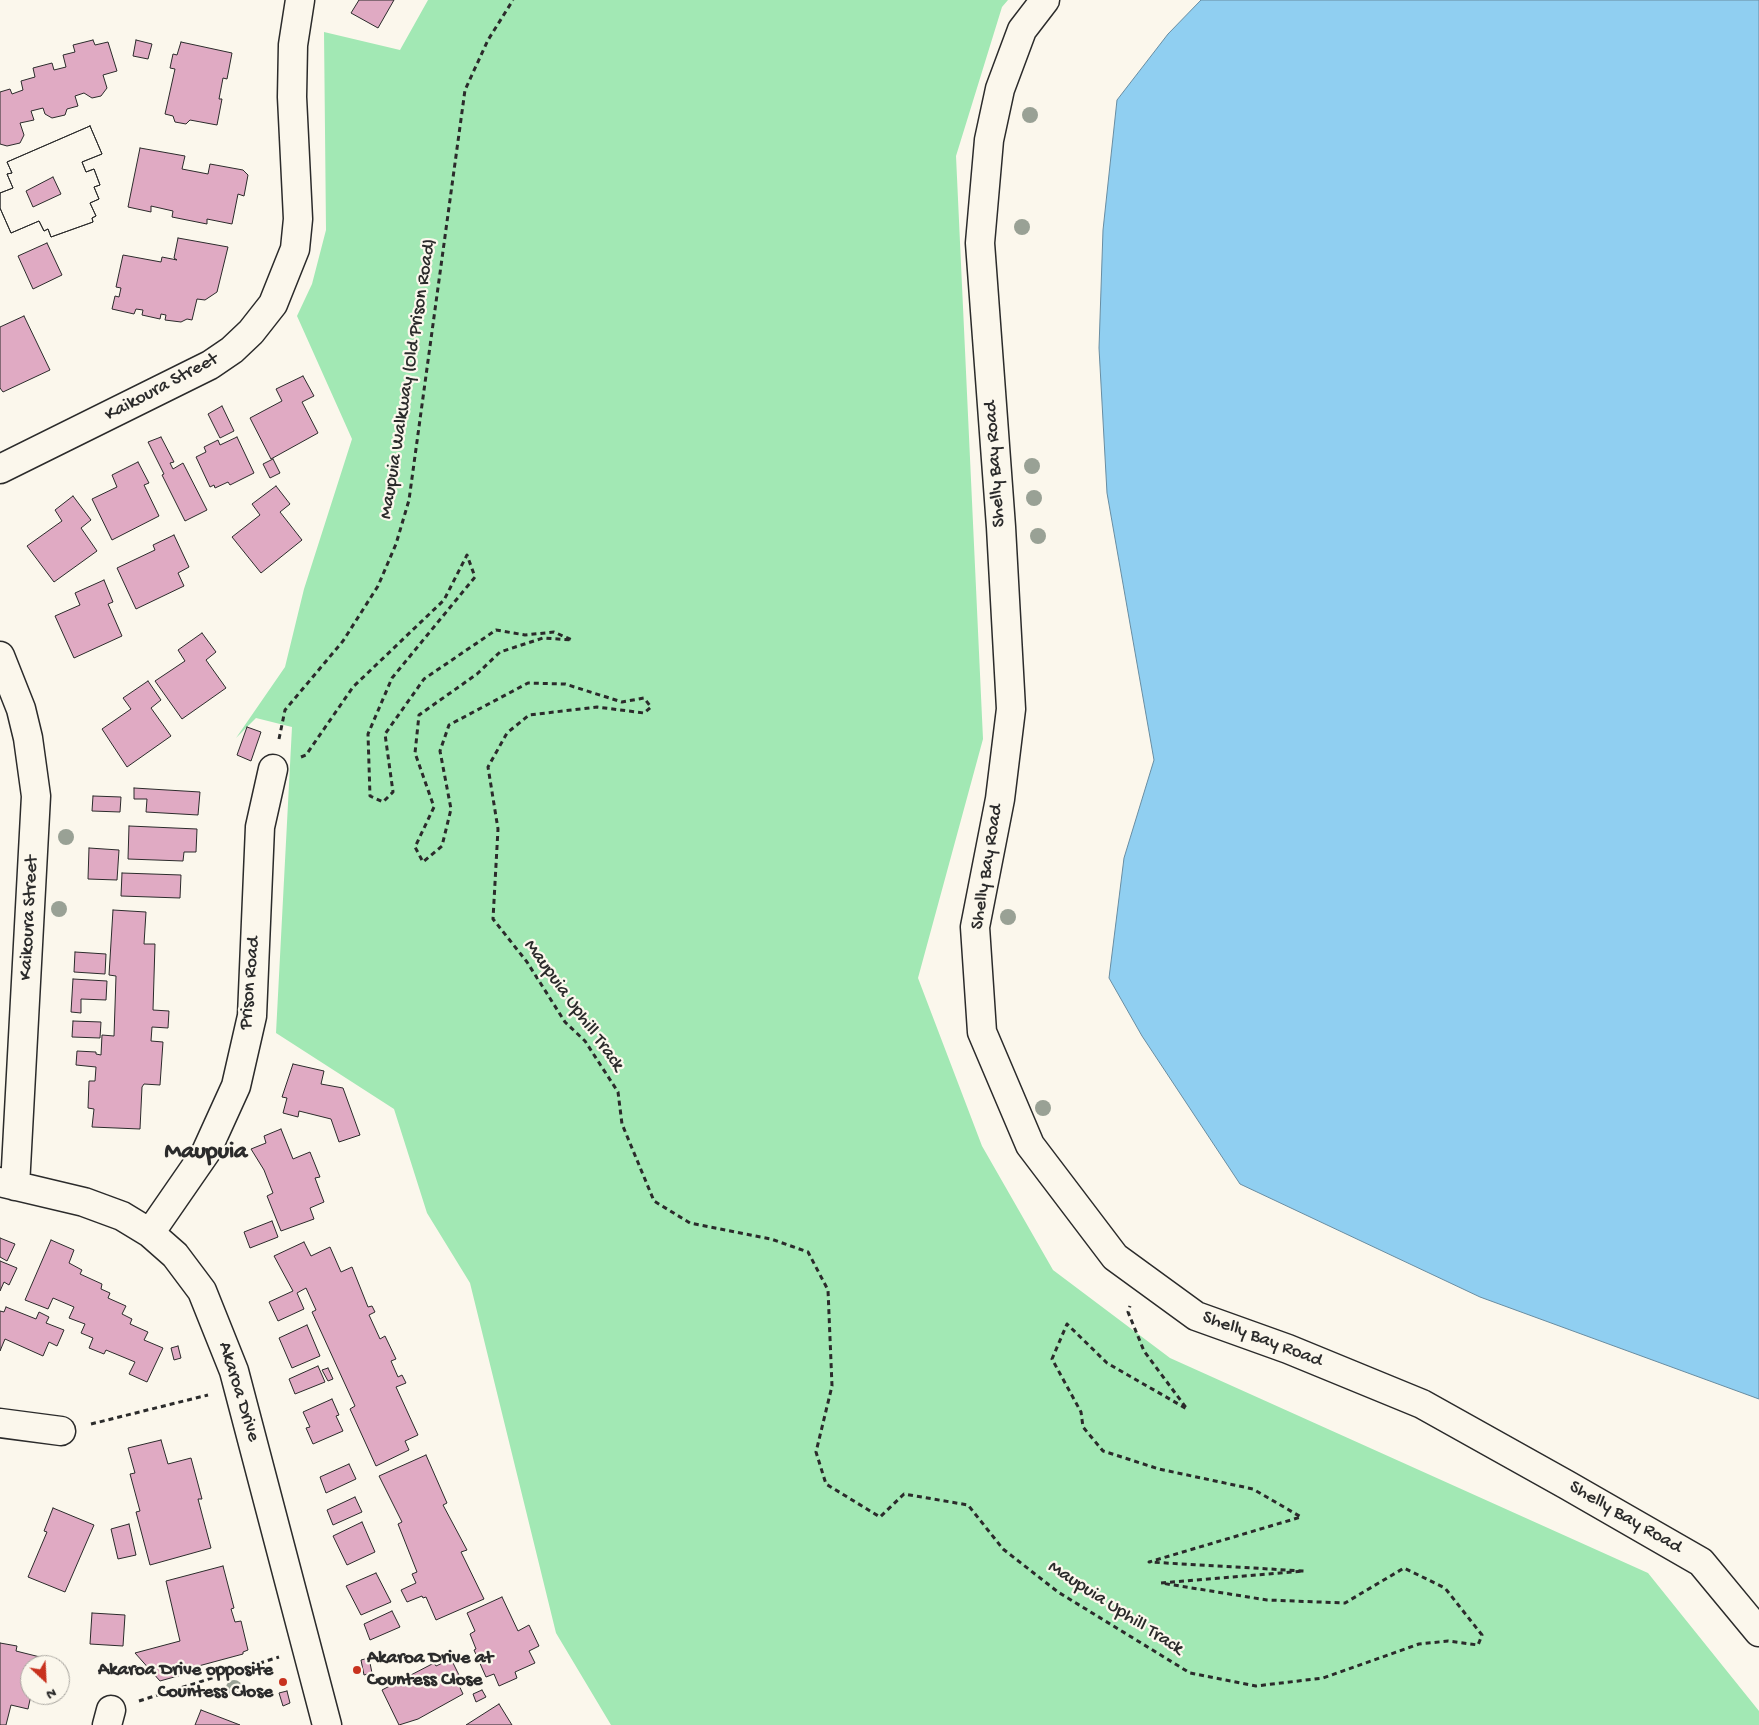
<!DOCTYPE html>
<style>
body{margin:0}
#map{position:relative;width:1759px;height:1725px;overflow:hidden;background:#fbf7ec;font-family:"Gochi Hand",sans-serif}
canvas{display:block}
.north{position:absolute;left:20px;top:1655px;width:50px;height:50px;box-sizing:border-box;background:#fbf7ec;border:1px solid #a8a59f;border-radius:50%;rotate:155deg;font-size:14px;font-weight:700;line-height:20px;text-align:center;color:#2b2b2b}
.north::after{content:'';display:block;margin:auto;width:18px;height:22px;background:#c8321e;clip-path:polygon(50% 0,100% 100%,50% 72%,0 100%)}
</style>
<div id="map">
<canvas width="1759" height="1725"></canvas>
<div class="north">N</div>
</div>
<script>
const context = document.querySelector('canvas').getContext('2d');
context.lineJoin = 'round';
function fillPath(path, color) { context.fillStyle = color; context.fill(path, 'evenodd'); }
const toPath = rows => new Path2D(rows.map(r => 'M' + r).join(''));
function strokePath(path, color, width, dash) { context.strokeStyle = color; context.lineWidth = width; context.lineCap = dash ? 'butt' : 'round'; context.setLineDash(dash || []); context.stroke(path); }
function drawText(font, color, halo, rows, align = 'center') {
  context.font = font + ' "Gochi Hand",sans-serif'; context.lineWidth = 4.5; context.setLineDash([]); context.textBaseline = 'middle'; context.strokeStyle = halo; context.fillStyle = color; for (const [text, x, y, turn = 0] of rows) {
    context.save(); context.translate(x, y); context.rotate((+turn || 0) * Math.PI / 180); context.textAlign = isNaN(turn) ? turn : align; if (halo) context.strokeText(text, 0, 0); context.fillText(text, 0, 0); context.restore();
  }
}
const green = toPath([
 [428,0,1008,0,1002,7,956,156,983,739,918,978,982,1146,1053,1270,1170,1358,1648,1573,1759,1711,1759,1725,611,1725,556,1633,470,1283,427,1213,394,1109,276,1033,292,727,256,718,236,738,285,667,304,589,352,439,297,316,312,284,326,230,324,32,400,50]
]);
const water = toPath([
 [1201,0,1759,0,1759,1399,1480,1297,1240,1184,1142,1036,1109,978,1124,858,1154,760,1107,493,1099,348,1103,230,1117,100,1168,34,1201,0]
]);
const building = toPath([
 [359,0,394,0,378,28,351,13,359,0],
 [93,40,95,45,108,42,117,71,103,75,107,88,101,96,92,98,84,93,75,96,78,106,67,109,65,115,52,118,45,114,43,108,31,111,34,120,20,123,24,135,20,143,7,146,0,144,0,92,10,89,12,94,23,90,21,81,35,77,33,68,52,63,54,70,66,67,63,55,75,52,73,45,93,40],
 [136,40,152,44,148,59,133,56,136,40],
 [181,42,232,53,227,79,223,78,219,99,222,99,217,125,190,120,186,124,175,122,173,116,165,114,175,69,170,68,173,54,177,55,181,42],
 [90,126,102,154,82,162,86,172,94,169,100,185,94,187,99,199,90,203,96,216,92,218,93,222,51,237,48,229,44,231,39,221,11,233,0,208,0,193,13,188,7,174,12,173,7,162,90,126],
 [53,177,61,194,33,207,26,191,53,177],
 [90,126,102,154,82,162,86,172,94,169,100,185,94,187,99,199,90,203,96,216,92,218,93,222,51,237,48,229,44,231,39,221,11,233,0,208,0,193,13,188,7,174,12,173,7,162,90,126],
 [140,148,185,156,182,169,208,174,210,164,243,170,248,175,244,196,238,194,232,224,207,219,207,224,172,217,173,211,151,206,151,212,128,207,140,148],
 [178,238,228,247,217,292,205,300,197,299,192,320,187,319,181,322,165,320,166,315,161,314,160,319,142,315,143,310,136,309,134,314,112,309,115,296,119,297,121,288,116,287,123,255,161,262,162,257,177,260,174,258,178,238],
 [47,243,62,275,33,289,18,256,47,243],
 [24,316,50,370,3,392,0,388,0,327,24,316],
 [303,376,314,396,302,402,318,433,271,459,250,418,282,401,276,389,303,376],
 [222,406,234,431,220,438,208,414,222,406],
 [161,437,174,462,170,463,173,469,183,463,207,510,185,521,162,475,164,474,148,442,161,437],
 [237,437,254,473,230,485,228,482,215,488,214,485,210,487,196,457,206,452,204,447,218,440,220,445,237,437],
 [273,459,280,473,270,478,263,464,273,459],
 [138,462,149,483,144,485,159,516,112,540,92,499,117,487,112,475,138,462],
 [276,486,290,504,280,512,302,540,261,573,232,537,260,515,252,504,276,486],
 [73,496,91,520,81,528,97,551,54,582,27,546,62,521,55,510,73,496],
 [174,535,189,567,178,573,184,586,136,609,117,568,155,550,153,545,174,535],
 [104,580,113,602,108,604,122,636,74,658,55,616,80,605,75,593,104,580],
 [202,633,216,652,206,660,226,688,182,719,155,681,185,661,178,650,202,633],
 [148,681,161,700,151,708,171,736,127,767,102,729,131,709,123,698,148,681],
 [247,727,261,732,251,761,237,755,247,727],
 [134,788,200,792,198,815,146,812,147,799,134,799,134,788],
 [93,796,121,797,120,812,92,811,93,796],
 [129,826,197,829,196,852,184,852,183,861,128,859,129,826],
 [89,848,119,850,117,880,88,879,89,848],
 [122,873,181,875,180,898,121,896,122,873],
 [113,910,146,912,144,944,155,944,153,1010,169,1011,168,1028,152,1027,151,1041,163,1042,160,1085,144,1084,142,1087,140,1129,92,1127,94,1109,88,1108,89,1081,95,1081,96,1067,76,1065,77,1051,96,1052,96,1054,101,1055,102,1035,114,1036,116,976,109,975,113,910],
 [75,952,106,954,105,974,74,972,75,952],
 [73,979,107,981,106,1000,81,999,81,1013,71,1012,73,979],
 [73,1021,101,1022,100,1038,72,1037,73,1021],
 [293,1064,324,1071,321,1084,343,1088,360,1135,339,1142,331,1119,299,1111,298,1117,283,1113,287,1098,282,1097,293,1064],
 [281,1129,293,1159,310,1152,320,1177,315,1178,324,1202,310,1208,314,1219,281,1231,267,1196,273,1193,264,1170,251,1149,266,1143,264,1136,281,1129],
 [272,1221,278,1237,250,1248,244,1232,272,1221],
 [0,1238,15,1244,7,1261,0,1257,0,1238],
 [51,1240,74,1250,69,1263,82,1270,80,1274,102,1284,101,1289,110,1293,108,1298,126,1306,122,1314,132,1319,130,1324,148,1332,144,1340,163,1348,147,1382,129,1374,135,1362,106,1350,104,1354,89,1348,93,1338,81,1333,85,1324,69,1318,74,1307,53,1298,48,1309,25,1300,51,1240],
 [304,1242,311,1256,330,1247,341,1272,352,1267,368,1307,372,1306,375,1312,369,1315,380,1339,385,1336,396,1359,391,1361,398,1377,402,1375,406,1383,396,1387,418,1435,405,1441,409,1450,376,1466,350,1409,355,1406,312,1312,316,1310,306,1288,297,1293,304,1309,278,1321,269,1302,293,1291,274,1256,304,1242],
 [0,1261,17,1268,9,1285,4,1282,0,1291,0,1261],
 [6,1307,36,1319,39,1312,49,1317,46,1323,64,1330,57,1346,49,1342,43,1356,5,1339,0,1351,0,1311,4,1312,6,1307],
 [307,1325,320,1356,292,1368,279,1338,307,1325],
 [178,1346,181,1358,174,1360,171,1348,178,1346],
 [318,1366,325,1382,295,1394,289,1379,318,1366],
 [328,1368,333,1379,328,1381,322,1370,328,1368],
 [332,1399,339,1415,336,1416,343,1431,313,1444,306,1428,310,1427,303,1412,332,1399],
 [161,1440,168,1464,191,1458,202,1499,198,1499,211,1548,150,1565,136,1512,140,1511,130,1474,135,1473,128,1448,161,1440],
 [426,1455,447,1503,443,1505,467,1550,461,1552,484,1599,436,1620,426,1597,423,1598,422,1596,407,1602,401,1590,416,1583,412,1574,417,1572,398,1524,402,1522,379,1476,426,1455],
 [349,1464,356,1479,326,1493,320,1477,349,1464],
 [355,1497,362,1512,333,1525,327,1510,355,1497],
 [53,1508,94,1525,65,1592,28,1577,47,1532,44,1531,53,1508],
 [362,1522,375,1552,347,1565,333,1536,362,1522],
 [129,1524,136,1555,118,1559,111,1529,129,1524],
 [223,1566,234,1608,231,1609,235,1622,241,1621,248,1650,243,1652,243,1654,191,1668,192,1672,160,1681,135,1653,180,1641,166,1581,223,1566],
 [376,1573,391,1602,361,1615,346,1586,376,1573],
 [502,1597,518,1631,529,1625,539,1646,529,1651,535,1663,515,1672,517,1678,499,1686,494,1674,486,1677,474,1650,476,1649,470,1634,475,1631,467,1613,502,1597],
 [392,1611,400,1627,370,1640,364,1624,392,1611],
 [92,1613,125,1615,123,1646,90,1644,92,1613],
 [0,1643,17,1646,16,1651,40,1657,38,1665,30,1665,31,1695,28,1709,11,1705,6,1725,0,1725,0,1643],
 [369,1658,372,1673,364,1675,361,1660,369,1658],
 [451,1659,460,1677,456,1679,463,1694,418,1719,399,1725,382,1690,434,1663,436,1666,451,1659],
 [482,1690,486,1697,476,1702,473,1694,482,1690],
 [287,1691,290,1703,283,1706,279,1693,287,1691],
 [499,1704,512,1725,466,1725,499,1704],
 [201,1710,240,1725,195,1725,201,1710]
]);
const path = toPath([
 [279,739,285,710,343,641,378,586,396,544,409,500,465,90,488,40,513,0],
 [301,757,306,755,353,687,444,600,467,555,475,577,392,678,368,734,370,796,383,802,393,792,385,734,424,679,496,630,525,635,554,632,572,640,543,638,500,652,477,674,419,715,415,753,434,807,415,847,423,862,442,846,451,809,440,751,449,725,528,683,565,684,622,702,644,698,651,707,644,713,597,707,529,715,507,733,488,767,498,829,493,919,527,962,565,1022,585,1041,618,1092,622,1124,654,1201,690,1223,771,1239,808,1252,828,1290,832,1386,816,1452,826,1484,880,1517,904,1494,968,1505,1003,1549,1058,1592,1190,1673,1256,1686,1323,1678,1419,1644,1448,1641,1478,1645,1482,1635,1445,1588,1404,1568,1345,1603,1267,1600,1161,1583,1304,1571,1149,1562,1301,1517,1253,1489,1159,1469,1103,1451,1083,1427,1081,1412,1052,1359,1067,1324,1107,1363,1187,1409,1144,1351,1128,1312,1130,1306],
 [91,1424,208,1395],
 [139,1701,279,1657]
]);
const minor = toPath([
 [1045,0,1022,30,1000,89,989,140,980,243,1001,527,1011,709,1000,799,975,927,982,1032,1030,1145,1115,1257,1196,1316,1288,1349,1422,1404,1567,1485,1701,1562,1759,1632],
 [0,469,210,365,232,350,251,332,273,304,295,249,298,219,292,97,293,45,300,0],
 [0,656,21,709,28,738,36,796,15,1186],
 [0,1182,84,1202,122,1216,150,1233,175,1255,202,1291,234,1371,327,1725],
 [150,1233,206,1152,236,1086,252,1016,260,827,273,769],
 [0,1423,61,1431],
 [107,1725,111,1710]
]);
const trees = [
 [1030,115],
 [1022,227],
 [1032,466],
 [1034,498],
 [1038,536],
 [66,837],
 [59,909],
 [1008,917],
 [1043,1108],
 [234,1688]
];
const markers = [
 [357,1670,5,"#c8321e"],
 [283,1682,5,"#c8321e"]
];
const streetNames = [
 ["Maupuia Walkway (Old Prison Road)",409,379,-81],
 ["Kaikoura Street",162,388,-28],
 ["Shelly Bay Road",996,464,-94],
 ["Shelly Bay Road",988,867,-81],
 ["Kaikoura Street",30,918,-87],
 ["Prison Road",251,983,-85],
 ["Maupuia Uphill Track",573,1006,54],
 ["Shelly Bay Road",1262,1340,21],
 ["Akaroa Drive",238,1392,73],
 ["Shelly Bay Road",1625,1518,30],
 ["Maupuia Uphill Track",1115,1609,33]
];
const poiNames = [
 ["Akaroa Drive at",367,1659],
 ["Countess Close",367,1681],
 ["Akaroa Drive opposite",273,1671,"right"],
 ["Countess Close",273,1693,"right"]
];
const districtNames = [
 ["Maupuia",206,1153]
];
fillPath(green, '#a2e8b4');
fillPath(water, '#90cff1');
strokePath(water, '#688da2', 1);
fillPath(building, '#e0aac3');
strokePath(building, '#2b2b2b', 1);
strokePath(minor, '#2b2b2b', 31);
strokePath(path, '#2b2b2b', 3, [5, 4]);
strokePath(minor, '#fbf7ec', 28);
context.fillStyle = '#99a195';
for (const [x, y] of trees) { context.beginPath(); context.arc(x, y, 8, 0, 2 * Math.PI); context.fill(); }
for (const [x, y, r, color] of markers) { const dot = new Path2D(); dot.arc(x, y, r, 0, 2 * Math.PI); context.fillStyle = color; context.fill(dot); strokePath(dot, '#fbf7ec', 2); }
drawText('19px', '#2b2b2b', '#fbf7ec', streetNames);
drawText('bold 19px', '#2b2b2b', '#fbf7ec', poiNames, 'left');
drawText('bold 24px', '#2b2b2b', '#fbf7ec', districtNames);
</script>
